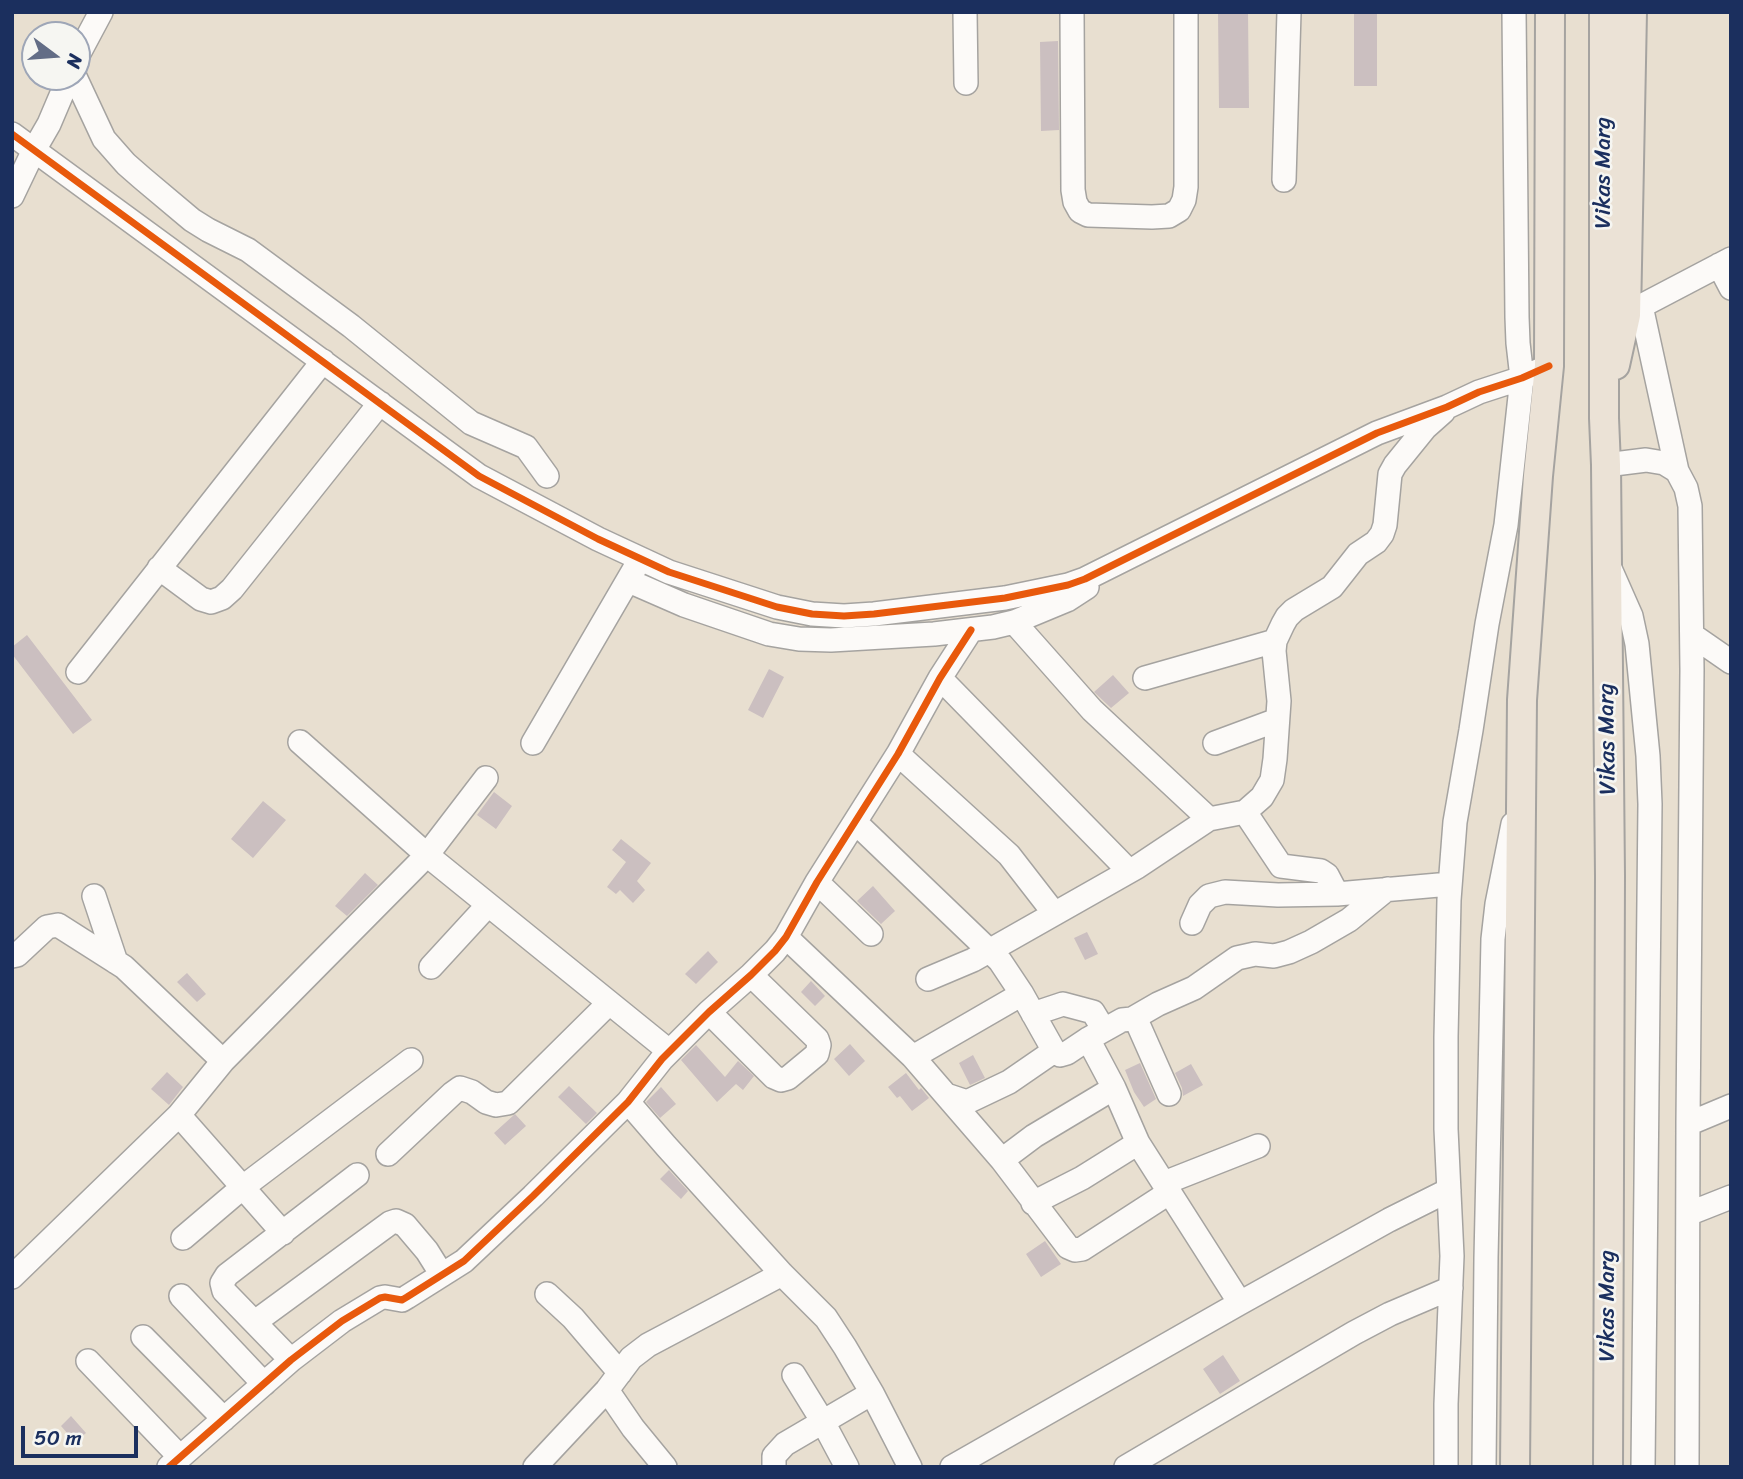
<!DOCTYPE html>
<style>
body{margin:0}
#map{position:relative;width:1743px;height:1479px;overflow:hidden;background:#e8dfd0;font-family:Sriracha,sans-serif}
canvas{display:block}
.frame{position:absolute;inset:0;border:14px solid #1b2f5e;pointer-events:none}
.north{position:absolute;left:21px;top:21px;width:70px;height:70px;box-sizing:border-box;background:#f6f6f2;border:2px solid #9ea6b7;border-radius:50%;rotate:106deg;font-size:19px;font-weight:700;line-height:28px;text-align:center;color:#1b2f5e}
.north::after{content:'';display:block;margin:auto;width:24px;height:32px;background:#636d86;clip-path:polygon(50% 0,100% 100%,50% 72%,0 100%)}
.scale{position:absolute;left:21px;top:1426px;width:117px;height:32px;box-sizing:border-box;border:4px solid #1b2f5e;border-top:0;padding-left:9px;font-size:21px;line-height:24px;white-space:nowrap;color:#1b2f5e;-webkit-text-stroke:5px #f6f6f2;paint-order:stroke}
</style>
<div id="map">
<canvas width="1743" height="1479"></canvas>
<div class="frame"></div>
<div class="north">N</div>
<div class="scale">50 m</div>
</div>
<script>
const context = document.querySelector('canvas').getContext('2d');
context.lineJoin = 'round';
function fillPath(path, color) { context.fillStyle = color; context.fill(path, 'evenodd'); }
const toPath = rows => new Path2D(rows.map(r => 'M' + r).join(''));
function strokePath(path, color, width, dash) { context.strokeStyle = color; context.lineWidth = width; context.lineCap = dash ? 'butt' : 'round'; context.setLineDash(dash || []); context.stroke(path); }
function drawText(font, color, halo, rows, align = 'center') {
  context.font = font + ' Sriracha,sans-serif'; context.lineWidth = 5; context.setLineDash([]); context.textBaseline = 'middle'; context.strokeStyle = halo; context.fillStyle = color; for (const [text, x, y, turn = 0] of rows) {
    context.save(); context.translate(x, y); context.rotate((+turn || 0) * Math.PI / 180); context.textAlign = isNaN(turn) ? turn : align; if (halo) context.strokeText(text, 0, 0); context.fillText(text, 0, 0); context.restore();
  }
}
const building = toPath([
 [1218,12,1248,12,1249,108,1219,108],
 [1354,12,1377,12,1377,86,1354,86],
 [1058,41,1059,130,1041,131,1040,42],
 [27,635,92,720,73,734,12,654,12,647],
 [769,669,784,677,763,718,748,710],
 [1113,675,1129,693,1111,708,1094,692],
 [494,792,512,806,496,829,477,815],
 [263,801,286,820,253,858,231,839],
 [621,839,651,863,637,881,645,890,633,903,620,890,616,894,607,887,626,862,612,850],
 [365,873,378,885,347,916,335,906],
 [873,886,895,911,881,924,857,901],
 [1087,932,1098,954,1085,960,1074,938],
 [708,951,718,962,696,984,685,974],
 [187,973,206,994,197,1002,177,982],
 [811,981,825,996,815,1006,801,992],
 [850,1044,865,1061,849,1076,834,1059],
 [696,1045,725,1077,738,1061,754,1076,743,1090,736,1084,717,1102,681,1060],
 [973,1055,985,1078,970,1085,959,1063],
 [1140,1063,1156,1099,1144,1107,1134,1092,1125,1070],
 [1191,1064,1203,1085,1183,1096,1182,1088,1175,1073],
 [167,1072,183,1087,169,1105,151,1089],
 [906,1073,919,1090,921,1088,929,1098,912,1111,900,1096,897,1098,888,1087],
 [569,1086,597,1113,586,1124,558,1097],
 [661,1087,676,1104,660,1118,646,1102],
 [515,1114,526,1126,505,1145,494,1133],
 [669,1170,688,1191,681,1199,660,1179],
 [1045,1241,1061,1264,1041,1277,1026,1254],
 [1223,1355,1240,1381,1220,1394,1203,1369],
 [71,1416,86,1433,75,1442,61,1426]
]);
const minor = toPath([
 [965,12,966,83],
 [1072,12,1073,190,1075,202,1080,211,1088,215,1152,217,1169,216,1179,210,1184,200,1186,187,1186,12],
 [77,57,101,12],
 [75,77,104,139,126,164,142,178,192,220,208,230,248,250,351,326,471,423,526,447,547,476],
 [12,134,479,476,598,539,669,572,777,607,812,614,844,616,874,614,1005,598,1068,585,1085,579,1377,433,1447,407,1479,392,1522,378,1549,366],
 [1284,180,1289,12],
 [12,196,34,150,49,124,69,77],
 [1719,265,1731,288],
 [1641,306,1677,471],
 [1628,313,1731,259],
 [1606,465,1646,460,1664,463,1677,471,1686,488,1690,506,1692,670,1688,1124,1687,1467],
 [1608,564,1631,616,1637,644,1648,756,1650,804,1643,1467],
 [159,568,201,599,211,602,222,598,232,589,380,403],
 [629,581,684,605,769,634,799,639,831,640,934,634,993,627,1014,622,1067,600,1087,587],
 [1014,622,1092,710,1209,819],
 [1692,635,1731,662],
 [78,672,323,361],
 [940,678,1129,871],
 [1145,678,1275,641],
 [300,742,427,855,669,1051],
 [533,743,635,568],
 [1215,743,1277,720],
 [898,754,1009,855,1054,913],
 [1245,812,1281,866,1321,871,1327,875,1337,894],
 [855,822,1000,961,1022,994,1054,1051,1060,1055,1067,1053,1088,1039,1122,1020,1132,1019,1138,1024,1169,1094],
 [817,882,871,934],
 [94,896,116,962],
 [1192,923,1200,905,1209,896,1225,892,1278,895,1337,894,1450,884],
 [786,937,913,1057,1002,1160,1068,1247,1075,1250,1082,1249,1170,1192],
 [12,956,17,955,47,927,58,925,124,967,223,1061],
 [431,967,488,905],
 [928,979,973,960,1137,867,1209,819,1245,812,1262,797,1272,780,1275,759,1279,701,1274,651,1275,641,1283,624,1287,617,1294,610,1332,587,1358,554,1376,542,1382,534,1385,525,1390,474,1395,465,1425,428,1443,412],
 [709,1012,774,1077,781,1080,788,1078,817,1054,819,1045,817,1039,751,975],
 [1033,1014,1063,1004,1093,1012,1104,1030],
 [1132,1019,1158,1004,1194,988,1237,958,1255,954,1274,956,1289,952,1311,942,1349,920,1387,889],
 [1088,1039,1114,1088,1138,1143,1240,1303],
 [913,1057,1022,994],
 [946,1095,967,1102,1009,1082,1054,1051],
 [628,1102,666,1146,782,1274,826,1318,845,1347,872,1393,910,1467],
 [179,1115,283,1233],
 [1688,1124,1731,1106],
 [388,1154,453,1093,460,1088,472,1092,486,1102,496,1105,508,1103,609,1003],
 [1002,1160,1034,1136,1114,1088],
 [1164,1183,1258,1146],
 [1033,1203,1082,1178,1138,1143],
 [1688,1214,1731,1197],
 [183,1238,243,1187,411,1060],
 [12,1277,179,1115,223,1061,427,855,486,778],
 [547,1294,573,1318,620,1373],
 [181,1296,264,1384],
 [255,1322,390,1223,396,1221,405,1225,427,1251,442,1275],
 [143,1337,224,1419],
 [291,1360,224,1291,222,1283,227,1275,357,1175],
 [88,1361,180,1457],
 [794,1375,823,1422,847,1467],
 [607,1390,633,1428,665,1467],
 [169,1467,291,1360,342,1321,380,1298,385,1297,402,1300,407,1297,464,1261,533,1196,628,1102,662,1059,709,1012,751,975,775,951,786,937,817,882,898,754,940,678,971,630],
 [535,1467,607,1390,631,1358,648,1345,782,1274],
 [774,1467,774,1456,785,1444,872,1393],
 [952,1467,1240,1303,1389,1220,1449,1190],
 [1126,1467,1354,1333,1390,1314,1451,1288],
 [1446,1467,1446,1404,1452,1256,1446,1129,1446,1037,1449,900,1455,822,1471,730,1487,624,1506,525,1522,378,1518,343,1517,317,1514,12],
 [1484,1467,1486,1258,1493,939,1497,904,1513,824]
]);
const major = toPath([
 [1604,12,1604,418,1606,465,1610,876,1608,1467],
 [1615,365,1626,315,1632,12],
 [1515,1467,1522,700,1538,476,1549,366,1550,12]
]);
const cycleway = toPath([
 [12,134,479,476,598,539,669,572,777,607,812,614,844,616,874,614,1005,598,1068,585,1085,579,1377,433,1447,407,1479,392,1522,378,1549,366],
 [169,1467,291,1360,342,1321,380,1298,385,1297,402,1300,407,1297,464,1261,533,1196,628,1102,662,1059,709,1012,751,975,775,951,786,937,817,882,898,754,940,678,971,630]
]);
const streetNames = [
 ["Vikas Marg",1604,173,-90],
 ["Vikas Marg",1608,739,-91],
 ["Vikas Marg",1608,1306,-90]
];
fillPath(building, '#cbbfc0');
strokePath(minor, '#a5a3a0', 26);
strokePath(major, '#a5a3a0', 32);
strokePath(minor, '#fcfaf8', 23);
strokePath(major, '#ebe2d6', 28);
strokePath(cycleway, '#e8590c', 7);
drawText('23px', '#1b2f5e', '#f6f6f2', streetNames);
</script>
